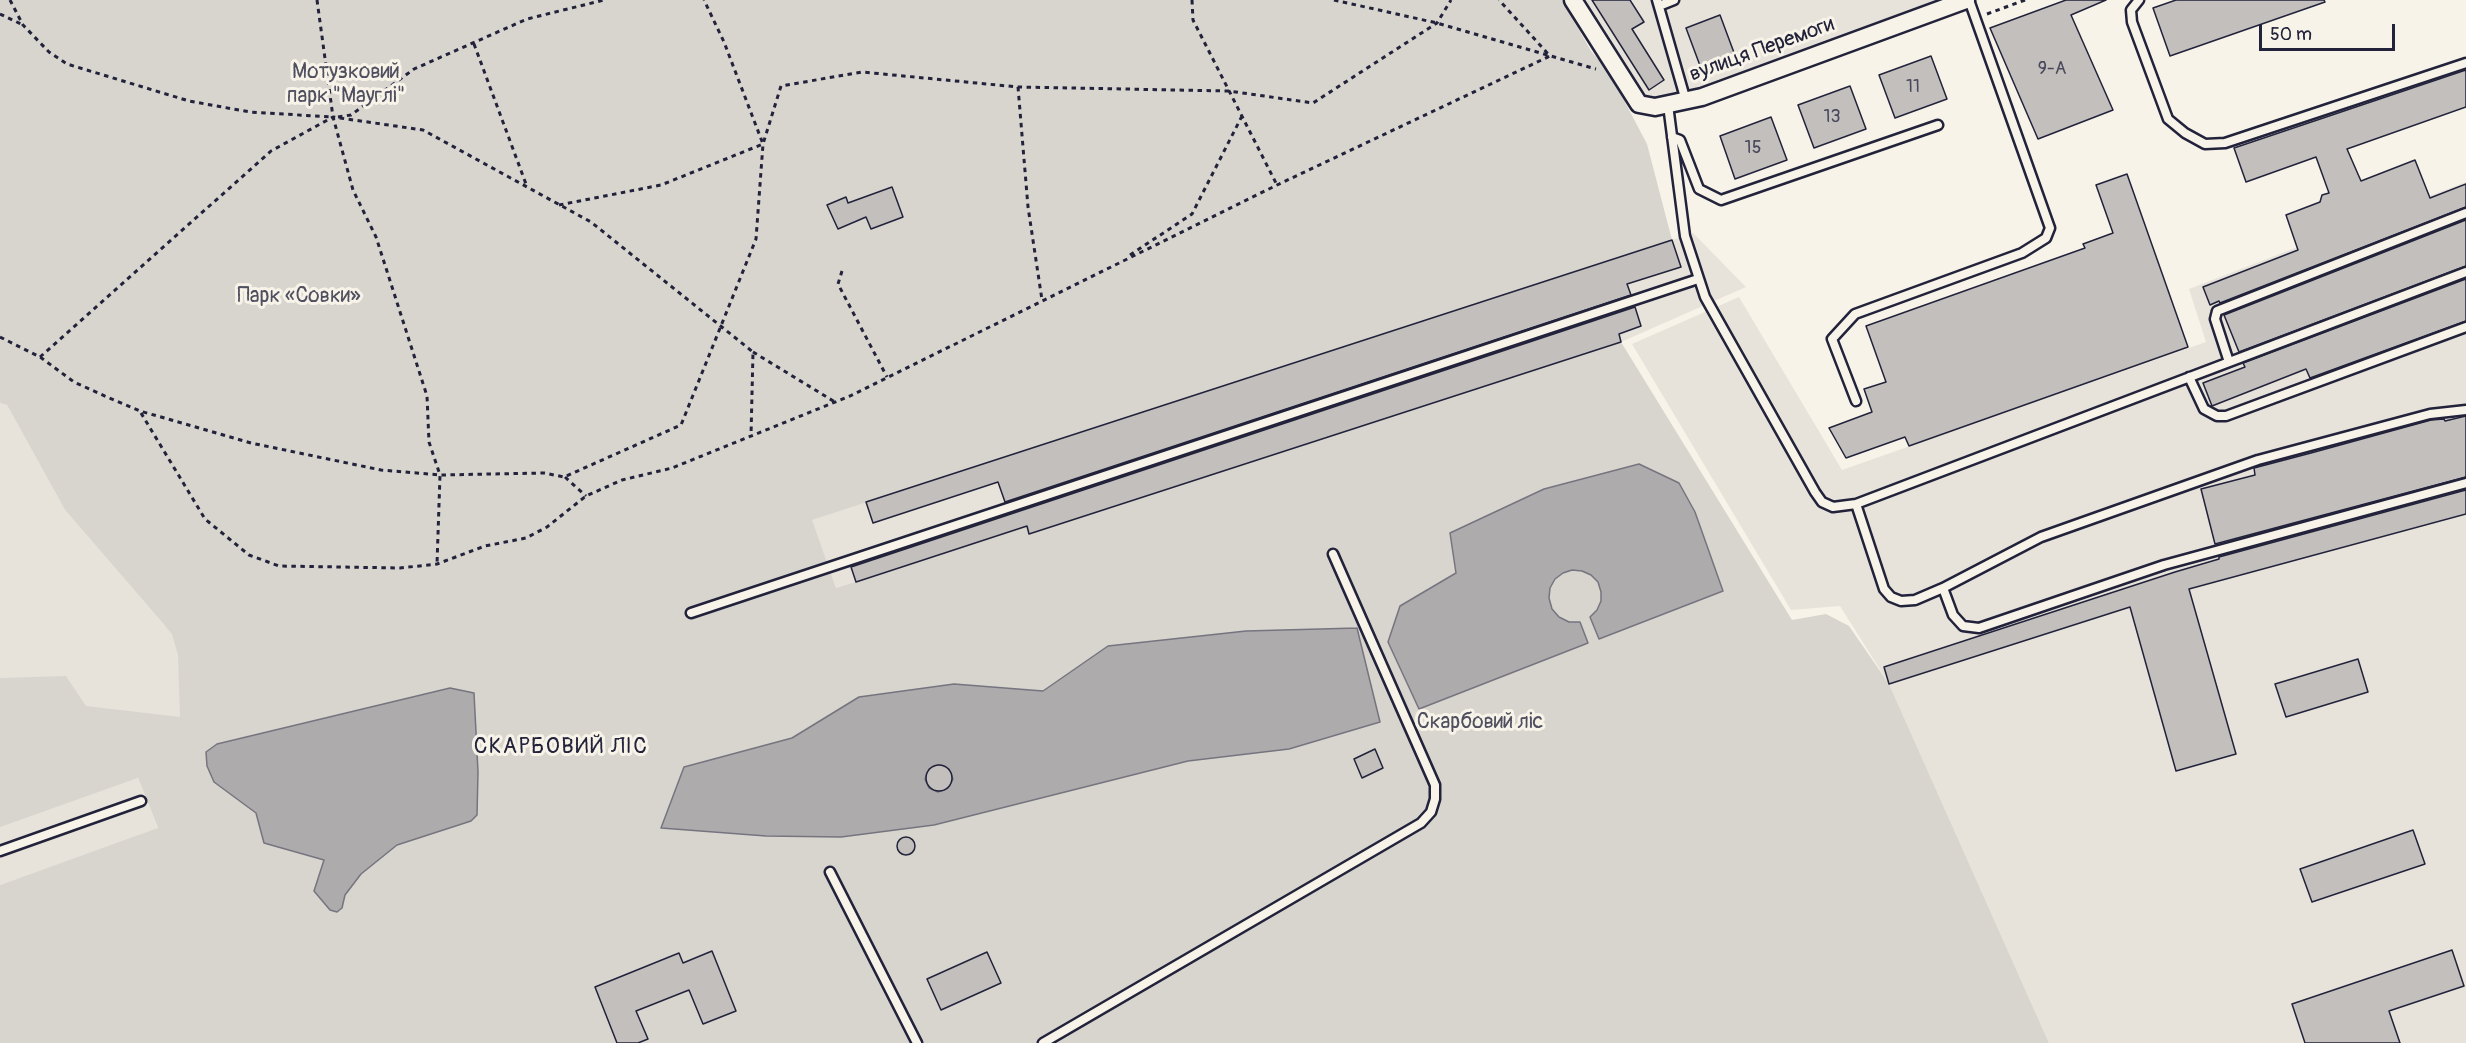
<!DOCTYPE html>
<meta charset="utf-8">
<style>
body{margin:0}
#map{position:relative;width:2466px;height:1043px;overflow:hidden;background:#f7f3e8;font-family:Pangolin,sans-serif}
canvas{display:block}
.scale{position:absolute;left:2259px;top:24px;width:136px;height:27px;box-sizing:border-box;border:3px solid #22223b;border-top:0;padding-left:8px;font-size:18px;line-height:21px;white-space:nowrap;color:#22223b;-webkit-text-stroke:4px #f7f3e8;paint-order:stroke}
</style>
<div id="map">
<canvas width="2466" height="1043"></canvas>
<div class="scale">50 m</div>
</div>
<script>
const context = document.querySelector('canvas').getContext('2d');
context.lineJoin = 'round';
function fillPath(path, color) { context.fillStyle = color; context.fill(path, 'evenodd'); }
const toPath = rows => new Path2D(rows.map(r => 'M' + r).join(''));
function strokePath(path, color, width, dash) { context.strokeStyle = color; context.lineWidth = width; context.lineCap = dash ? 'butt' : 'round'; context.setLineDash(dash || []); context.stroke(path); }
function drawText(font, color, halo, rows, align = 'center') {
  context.font = font + ' Pangolin,sans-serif'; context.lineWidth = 6; context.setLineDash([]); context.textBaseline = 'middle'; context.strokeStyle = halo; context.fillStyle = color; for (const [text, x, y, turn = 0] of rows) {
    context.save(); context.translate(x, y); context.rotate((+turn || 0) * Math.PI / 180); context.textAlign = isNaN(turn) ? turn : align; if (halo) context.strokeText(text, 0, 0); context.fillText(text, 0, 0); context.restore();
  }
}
const built = toPath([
 [1573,0,1966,0,1702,97,1639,104],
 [2466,182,2466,1043,2049,1043,1889,684,1840,606,1791,610,1632,344,1739,297,1842,470,2206,342,2189,289],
 [1693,233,1746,287,1621,342,1029,534,1026,526,836,588,811,520],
 [0,403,7,405,65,510,164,625,231,675,138,771,0,820],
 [138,778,158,829,0,885,0,826]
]);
const green = toPath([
 [0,0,1562,0,1591,51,1609,72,1647,144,1672,240,812,520,836,588,1027,526,1030,534,1621,342,1792,620,1826,614,1849,626,1889,684,2049,1043,0,1043,0,885,158,828,138,778,0,827,0,678,66,676,86,706,180,717,178,655,172,634,65,510,7,405,0,403]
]);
const water = toPath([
 [1639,464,1679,483,1695,512,1723,591,1599,639,1590,617,1597,610,1601,601,1601,592,1598,582,1591,575,1582,571,1572,570,1563,573,1555,579,1550,588,1549,598,1552,609,1559,617,1569,622,1580,622,1588,643,1419,709,1388,642,1400,606,1456,573,1450,533,1544,489,1639,464],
 [1357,628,1380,722,1289,749,1188,761,934,825,841,837,766,836,661,828,684,767,792,738,859,697,954,684,1043,691,1108,646,1246,631,1357,628],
 [939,765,949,769,953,779,948,788,938,792,929,788,925,779,929,769,939,765],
 [450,688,474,693,478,772,477,815,471,821,397,845,361,874,345,895,342,908,337,912,330,910,314,891,324,860,264,843,256,813,214,782,207,766,206,752,217,744,450,688]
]);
const building = toPath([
 [1592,0,1630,0,1644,22,1632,29,1664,80,1649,90,1592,0],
 [2066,0,2106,0,2071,15,2113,110,2038,139,1990,28,2066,0],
 [2176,0,2324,0,2325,2,2170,56,2153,8,2176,0],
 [1720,15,1736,58,1702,71,1686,28,1720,15],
 [1931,56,1947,99,1895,118,1879,75,1931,56],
 [2466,70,2466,107,2347,149,2361,181,2415,160,2430,198,2466,184,2466,207,2220,303,2219,301,2210,305,2203,287,2298,250,2286,215,2320,202,2322,195,2329,193,2316,157,2246,182,2234,148,2466,70],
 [1850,86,1866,129,1814,148,1798,105,1850,86],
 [1771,117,1787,160,1735,179,1720,136,1771,117],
 [2127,174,2188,347,1909,446,1905,437,1846,458,1829,428,1872,412,1864,389,1886,382,1866,326,2085,248,2083,244,2113,233,2096,185,2127,174],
 [892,187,903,217,871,229,866,217,838,229,827,205,846,197,848,203,892,187],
 [2466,220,2466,266,2239,352,2224,315,2466,220],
 [1672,240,1681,267,1627,284,1631,295,1005,502,998,482,873,523,866,502,1672,240],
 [2466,279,2466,321,2310,378,2306,369,2212,406,2203,383,2245,367,2243,363,2466,279],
 [1635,307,1641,326,1619,334,1621,342,1029,534,1027,526,856,582,851,567,1635,307],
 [2466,416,2466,477,2215,544,2201,489,2255,475,2254,468,2311,453,2431,420,2444,419,2445,421,2466,416],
 [2466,490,2466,514,2189,589,2236,754,2176,771,2130,607,1889,684,1884,667,2175,572,2219,559,2219,557,2466,490],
 [2358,659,2368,692,2286,717,2275,684,2358,659],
 [1375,749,1383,768,1362,778,1354,759,1375,749],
 '926 778a13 13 0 1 1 26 0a13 13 0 1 1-26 0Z',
 [2413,830,2425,864,2312,902,2300,869,2413,830],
 '897 846a9 9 0 1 1 18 0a9 9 0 1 1-18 0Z',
 [2452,950,2464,986,2389,1011,2400,1043,2305,1043,2292,1004,2452,950],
 [712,951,736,1011,703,1024,689,990,636,1011,648,1039,638,1043,617,1043,595,987,679,953,683,963,712,951],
 [987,952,1001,983,941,1010,927,979,987,952]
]);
const path = toPath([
 [10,0,23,25,49,52,67,64,189,101,250,112,332,117],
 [317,0,333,117,353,190,376,237,427,396,429,442,440,475,437,564],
 [1192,0,1193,20,1277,185],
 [1334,0,1437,23,1596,69],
 [0,14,23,25],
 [1987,14,2025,0],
 [474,44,526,184],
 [1018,87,1028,207,1042,300],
 [338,117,351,115,414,69,527,19,604,0],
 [559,205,661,185,763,144,724,42,704,0],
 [1130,255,1192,214,1242,116],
 [842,271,838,284,887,377],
 [0,337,40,357,74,382,107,397,140,411,251,443,381,470,440,475,544,473,564,477,681,425,756,239,763,144,781,86,862,72,1018,87,1229,91,1313,103,1437,23,1451,0],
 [753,352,835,402],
 [40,357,271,151,333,117,423,130,591,222,753,352,751,436],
 [141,413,205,519,249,555,279,566,400,568,437,564,485,546,526,538,547,527,586,496,622,480,672,468,850,396,1277,185,1550,56,1499,0],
 [565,477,586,496]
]);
const service = toPath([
 [1657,0,1686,101],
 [2139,0,2131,10,2132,22,2168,119,2185,133,2205,144,2225,143,2466,63],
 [1659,6,1674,0],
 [1668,105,1685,236,1705,297,1815,492,1822,502,1833,507,1856,504,1884,589,1891,597,1901,601,1915,600,1943,588,1953,615,1963,626,1979,628,2164,565,2466,483],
 [1672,137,1680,140,1699,189,1721,200,1938,125],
 [2229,362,2215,319,2217,311,2466,213],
 [2189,377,2204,409,2217,416,2226,416,2466,327],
 [1856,401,1832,339,1855,314,2022,253,2046,238,2050,228,1969,0],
 [1856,504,2466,272],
 [1943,588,2041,537,2258,460,2430,414,2466,410],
 [691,613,1698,279],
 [0,851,141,801],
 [830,872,917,1043],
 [1043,1043,1421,823,1431,812,1435,799,1435,785,1333,554]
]);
const minor = toPath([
 [1573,0,1639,104,1655,107,1702,97,1966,0]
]);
const numberNames = [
 ["9-А",2052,69],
 ["11",1913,87],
 ["13",1832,117],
 ["15",1753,148]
];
const streetNames = [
 ["вулиця Перемоги",1762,50,-20]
];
const parkNames = [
 ["Мотузковий",346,73],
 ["парк \"Мауглі\"",346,97],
 ["Парк «Совки»",299,297],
 ["Скарбовий ліс",1480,723]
];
const neighbourhoodNames = [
 ["СКАРБОВИЙ ЛІС",561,747]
];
fillPath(built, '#e7e3db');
fillPath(green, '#d8d5cf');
fillPath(water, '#aeabad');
strokePath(water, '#76747f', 1.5);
fillPath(building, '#c2bfbd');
strokePath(building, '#22223b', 1.5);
strokePath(service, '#22223b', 13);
strokePath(minor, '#22223b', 21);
strokePath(path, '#22223b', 3, [4.5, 4.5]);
strokePath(service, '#f7f3e8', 8);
strokePath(minor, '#f7f3e8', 16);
drawText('18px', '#4a495c', null, numberNames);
drawText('21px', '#22223b', '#f7f3e8', streetNames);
drawText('21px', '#504f60', '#f7f3e8', parkNames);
context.letterSpacing = '1.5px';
drawText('22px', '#22223b', '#f7f3e8', neighbourhoodNames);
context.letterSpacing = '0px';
</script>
